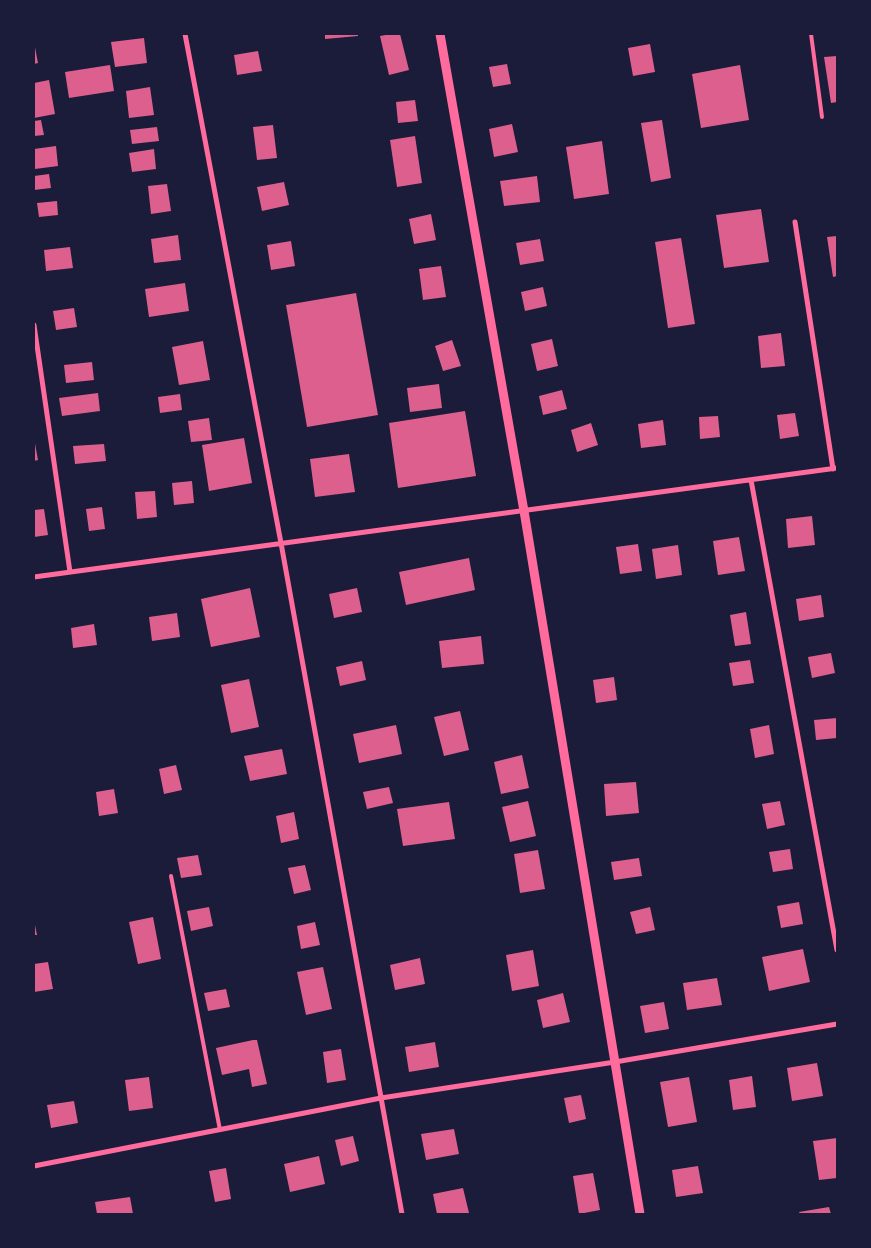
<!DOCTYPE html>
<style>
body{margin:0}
#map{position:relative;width:871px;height:1248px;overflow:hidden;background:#1b1b3a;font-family:"DejaVu Sans",sans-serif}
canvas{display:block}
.frame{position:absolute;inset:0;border:35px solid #1b1b3a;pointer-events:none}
</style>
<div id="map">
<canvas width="871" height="1248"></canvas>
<div class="frame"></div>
</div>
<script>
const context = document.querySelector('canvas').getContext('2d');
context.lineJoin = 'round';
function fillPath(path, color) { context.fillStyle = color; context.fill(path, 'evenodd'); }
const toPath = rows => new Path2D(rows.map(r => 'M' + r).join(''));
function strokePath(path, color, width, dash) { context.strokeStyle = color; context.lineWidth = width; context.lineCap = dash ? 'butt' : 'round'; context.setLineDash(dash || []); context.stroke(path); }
const building = toPath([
 [325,34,358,34,358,36,325,39],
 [391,34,400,34,409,70,389,75,380,36],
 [144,38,147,63,115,67,111,42],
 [34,42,38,63,34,64],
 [650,44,655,72,633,76,628,48],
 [258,51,262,71,237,75,234,55],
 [837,56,837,102,831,103,824,57],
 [507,64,511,84,493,87,489,67],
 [110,65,114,91,69,98,65,72],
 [740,65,749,120,701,128,692,74],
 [49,80,55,114,34,118,34,83],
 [150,87,154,115,129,118,126,91],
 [415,100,418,121,398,123,396,102],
 [41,120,44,135,34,136,34,121],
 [662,120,671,178,651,182,641,123],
 [512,124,518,152,494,157,489,129],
 [273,125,277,158,257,160,253,127],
 [157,127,159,141,132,144,130,130],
 [415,136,422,183,397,187,390,140],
 [602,141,609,194,574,199,566,147],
 [56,146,58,166,35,169,34,149],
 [154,149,156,169,132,172,129,153],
 [49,174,51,188,34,190,34,176],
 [537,176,540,202,504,206,500,181],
 [284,182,289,205,262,211,257,187],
 [167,184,171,211,151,214,148,186],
 [57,201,58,215,39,217,37,203],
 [761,209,769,262,724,268,716,215],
 [431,214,436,240,414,244,409,219],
 [178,235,181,260,154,263,151,239],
 [837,236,837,276,833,277,827,237],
 [681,238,695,324,668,328,655,242],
 [540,239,544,261,520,265,516,243],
 [291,241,295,266,271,270,267,245],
 [70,247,73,268,46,271,44,250],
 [441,266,446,297,423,300,419,269],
 [185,283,189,311,149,317,145,289],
 [543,287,547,306,525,311,521,292],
 [356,293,378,415,307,427,286,305],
 [74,308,77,327,56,330,53,311],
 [781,333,785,366,761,368,758,336],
 [552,339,558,366,537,371,531,344],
 [452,340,461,366,443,371,435,346],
 [203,341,210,380,179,385,172,347],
 [92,362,94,380,66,383,64,365],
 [439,384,442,408,410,412,407,388],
 [562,390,567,409,543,415,539,396],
 [98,393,100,411,62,416,59,398],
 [180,394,182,410,160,413,158,397],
 [465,411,476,476,398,488,389,423],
 [795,413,799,436,780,439,777,415],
 [718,416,720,437,700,439,699,417],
 [209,418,212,440,191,442,188,421],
 [663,420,666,445,641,448,638,424],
 [591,423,598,445,577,452,571,430],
 [34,438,38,460,34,461],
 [244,438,252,483,209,491,202,445],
 [104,444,106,461,75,464,73,446],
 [349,454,355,492,315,497,310,459],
 [192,481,194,503,174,505,172,483],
 [155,491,157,517,137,519,135,492],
 [102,507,105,529,89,531,86,509],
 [44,509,48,535,34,537,34,510],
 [812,516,815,545,788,548,786,519],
 [739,537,745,571,718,575,713,541],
 [638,544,642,571,620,574,616,547],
 [678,545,682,575,656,579,652,549],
 [469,558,475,590,406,605,399,572],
 [250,588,260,637,211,647,201,599],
 [357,588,362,612,334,618,329,594],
 [821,595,824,617,799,621,796,599],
 [746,612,751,644,735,646,730,615],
 [177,613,180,637,152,641,149,617],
 [94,624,97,645,73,648,71,628],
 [481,636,484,664,442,668,439,641],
 [831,653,835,673,812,678,808,657],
 [750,660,754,683,733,686,729,663],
 [362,661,366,680,340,686,336,667],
 [614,677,617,700,596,703,593,680],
 [249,679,259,727,231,733,221,685],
 [460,711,469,750,444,756,434,717],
 [837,718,837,738,816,740,814,720],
 [396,725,402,754,359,763,353,734],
 [769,725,774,754,755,758,750,729],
 [282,749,287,774,250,781,244,756],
 [522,755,529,788,501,794,494,762],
 [176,765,182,790,164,794,159,769],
 [636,782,639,813,606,816,604,784],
 [389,787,393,803,367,809,363,792],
 [114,789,118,813,99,816,96,792],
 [528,801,536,836,510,842,502,807],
 [780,801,785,825,767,829,762,804],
 [449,802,455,839,403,846,397,809],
 [294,812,299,839,281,843,276,816],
 [790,849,793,869,773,872,769,852],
 [538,850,545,889,520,893,514,854],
 [198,855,202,875,181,878,177,858],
 [639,858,642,876,614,880,611,862],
 [305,865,311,890,294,894,288,868],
 [799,902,803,924,781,928,777,906],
 [209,907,213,926,191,931,187,911],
 [650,907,655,930,636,934,630,912],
 [153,917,161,959,138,964,129,922],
 [34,920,37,935,34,935],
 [315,922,320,945,301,949,297,926],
 [803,949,810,982,769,991,762,957],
 [533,950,539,986,512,991,506,955],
 [420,958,425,984,395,990,390,965],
 [48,962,53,989,34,992,34,964],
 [323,967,332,1009,306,1015,297,972],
 [717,978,722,1005,687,1010,683,983],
 [226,989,230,1007,208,1011,204,993],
 [563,993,570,1022,543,1028,537,1000],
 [664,1002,669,1029,645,1033,640,1006],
 [253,1040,257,1040,267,1084,252,1087,249,1069,222,1075,216,1048],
 [435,1042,439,1067,409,1072,405,1047],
 [341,1049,346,1080,327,1083,323,1052],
 [817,1063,823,1096,792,1101,787,1068],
 [752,1076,756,1107,733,1110,729,1080],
 [149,1077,153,1108,129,1111,125,1080],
 [689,1077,697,1122,668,1127,660,1082],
 [581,1095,586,1119,569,1123,564,1098],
 [74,1101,78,1123,51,1128,47,1105],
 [454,1129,459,1154,426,1160,421,1134],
 [353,1136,359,1161,341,1166,335,1140],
 [837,1138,837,1178,819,1180,813,1141],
 [319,1156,325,1184,290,1192,284,1164],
 [698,1166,703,1193,676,1197,672,1170],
 [226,1168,231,1199,215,1202,209,1171],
 [593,1173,600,1210,579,1214,573,1176],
 [463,1188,469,1213,437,1214,433,1194],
 [130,1197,133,1214,97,1214,95,1202],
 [829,1207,831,1214,800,1214,799,1212]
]);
const service = toPath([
 [811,34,822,117],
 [171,876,220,1130]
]);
const minor = toPath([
 [185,34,281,543,402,1214],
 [795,222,833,469],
 [34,325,70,572],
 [751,480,837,950],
 [34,577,837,468],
 [34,1166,381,1098,615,1062,837,1024]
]);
const tertiary = toPath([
 [440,34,524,511,640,1214]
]);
fillPath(building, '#dd5f8e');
strokePath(service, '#ff6b9d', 4);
strokePath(minor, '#ff6b9d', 5);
strokePath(tertiary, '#ff6b9d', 9);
</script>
